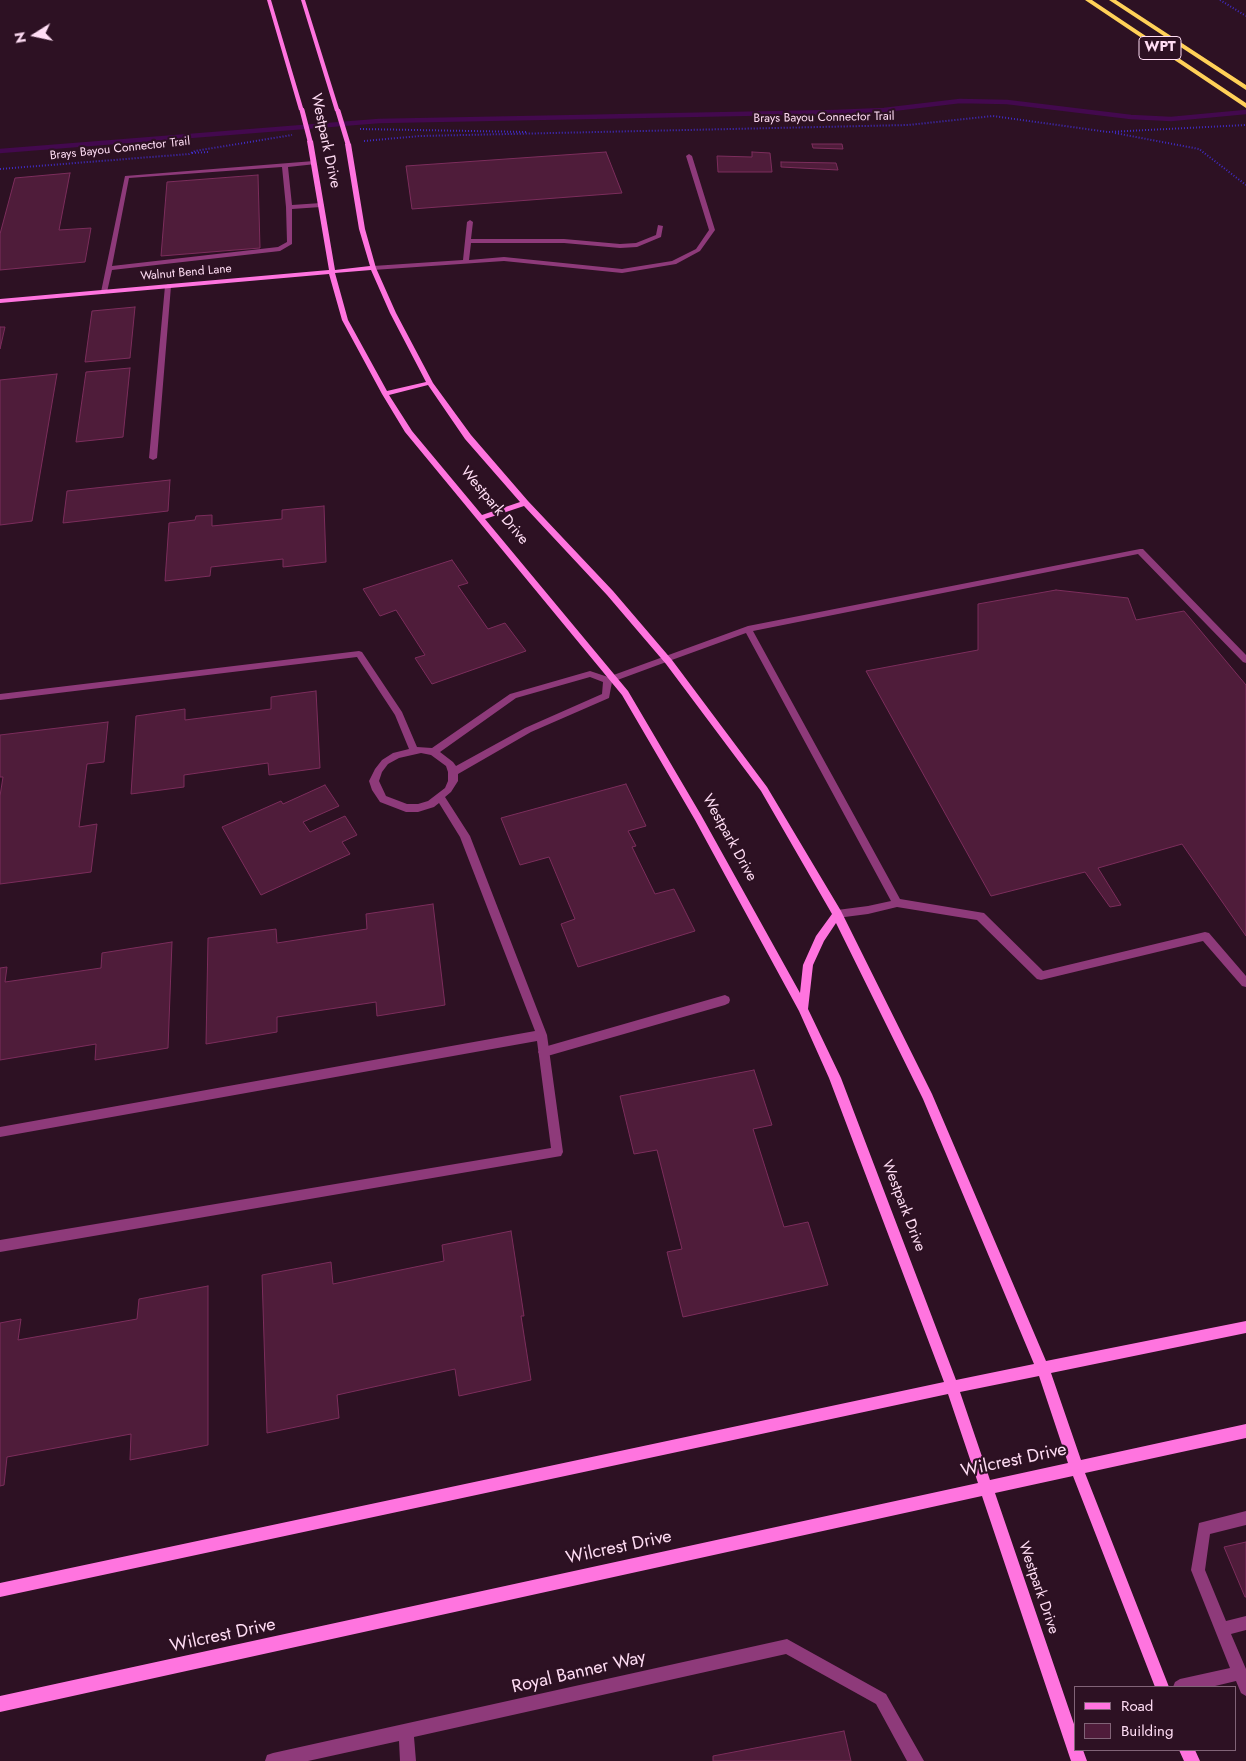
<!DOCTYPE html>
<style>
body{margin:0}
#map{position:relative;width:1246px;height:1761px;overflow:hidden;background:#2d1123;font-family:Jost,sans-serif}
canvas{display:block}
.legend{position:absolute;left:1074px;top:1686px;width:162px;height:65px;box-sizing:border-box;background:#2d1123;border:1px solid #816377;margin:0;padding:6px 9px;list-style:none;font-size:15px;color:#ffddf4}
.legend li{display:flex;align-items:center;gap:10px;height:25px}
.legend b{width:25px;border:1px solid #816377}
.north{position:absolute;left:10px;top:10px;width:50px;height:50px;-webkit-text-stroke:4px #2d1123;paint-order:stroke;rotate:260deg;font-size:14px;font-weight:700;line-height:20px;text-align:center;color:#ffddf4}
.north::after{content:'';display:block;margin:auto;width:18px;height:22px;background:#ffddf4;clip-path:polygon(50% 0,100% 100%,50% 72%,0 100%)}
</style>
<div id="map">
<canvas width="1246" height="1761"></canvas>
<ul class="legend">
<li><b style="height:6px;background:#ff74df"></b>Road</li>
<li><b style="height:14px;background:#4f1c3a"></b>Building</li>
</ul>
<div class="north">N</div>
</div>
<script>
const context = document.querySelector('canvas').getContext('2d');
context.lineJoin = 'round';
const toPath = rows => new Path2D(rows.map(r => 'M' + r).join(''));
function strokePath(path, color, width, dash) { context.strokeStyle = color; context.lineWidth = width; context.lineCap = dash ? 'butt' : 'round'; context.setLineDash(dash || []); context.stroke(path); }
function fillPath(path, color) { context.fillStyle = color; context.fill(path, 'evenodd'); }
function drawText(font, color, halo, rows, align = 'center') {
  context.font = font + ' Jost,sans-serif'; context.lineWidth = 4.5; context.setLineDash([]); context.textBaseline = 'middle'; context.strokeStyle = halo; context.fillStyle = color; for (const [text, x, y, turn = 0] of rows) {
    context.save(); context.translate(x, y); context.rotate((+turn || 0) * Math.PI / 180); context.textAlign = isNaN(turn) ? turn : align; if (halo) context.strokeText(text, 0, 0); context.fillText(text, 0, 0); context.restore();
  }
}
const stream = toPath([
 [0,151,379,121,836,112,884,110,960,101,1007,102,1131,117,1171,119,1246,112]
]);
const building = toPath([
 [812,144,842,144,843,149,813,148,812,144],
 [606,152,622,193,412,209,406,166,606,152],
 [752,152,770,153,772,172,718,172,717,156,752,157,752,152],
 [781,162,836,163,838,170,781,167,781,162],
 [70,173,59,230,91,228,85,262,0,270,0,234,15,178,70,173],
 [258,175,260,248,161,256,167,182,258,175],
 [135,307,130,358,85,362,92,311,135,307],
 [0,327,5,327,0,349,0,327],
 [130,368,123,437,76,442,86,372,130,368],
 [57,374,32,521,0,525,0,380,57,374],
 [170,480,168,511,63,523,67,491,170,480],
 [324,506,326,562,283,567,283,559,211,567,210,576,165,581,169,523,195,520,196,516,212,515,212,526,282,519,282,510,324,506],
 [452,560,468,583,458,586,488,629,505,623,526,651,432,684,415,658,425,655,396,610,380,616,363,589,452,560],
 [1056,590,1128,598,1136,620,1184,611,1246,685,1246,936,1182,844,1098,868,1121,905,1110,907,1085,872,991,896,866,671,978,650,978,604,1056,590],
 [316,691,320,768,269,775,268,763,184,775,184,787,131,794,136,716,185,709,185,720,271,709,271,697,316,691],
 [108,722,104,762,87,764,79,827,97,824,91,872,0,884,0,796,3,777,0,777,0,735,108,722],
 [626,784,646,826,628,831,636,846,632,847,655,894,674,889,695,931,578,967,561,924,575,919,549,857,520,865,501,818,626,784],
 [325,785,339,806,303,822,310,832,345,816,357,835,342,842,350,854,261,895,222,827,281,801,283,804,325,785],
 [433,904,445,1005,377,1016,376,1002,277,1017,277,1032,206,1044,208,938,276,929,277,943,367,929,366,914,433,904],
 [172,942,168,1048,95,1060,96,1044,0,1060,0,968,7,967,5,982,101,968,102,953,172,942],
 [754,1070,772,1125,753,1129,784,1227,808,1222,828,1285,683,1317,667,1252,682,1249,657,1150,634,1154,620,1096,754,1070],
 [511,1231,524,1316,521,1316,531,1380,459,1396,455,1369,337,1395,339,1418,267,1433,262,1275,331,1262,333,1284,444,1261,442,1245,511,1231],
 [208,1286,208,1445,130,1460,131,1434,7,1457,4,1485,0,1486,0,1323,21,1319,18,1340,137,1319,139,1299,208,1286],
 [1246,1542,1246,1597,1245,1597,1224,1547,1246,1542],
 [844,1731,851,1761,713,1761,713,1756,844,1731]
]);
const path = toPath([
 [1220,0,1246,16],
 [360,129,526,132],
 [1115,133,1199,149,1246,185],
 [364,141,420,136,908,125,993,116,1108,132,1246,125],
 [192,153,208,152],
 [0,169,189,154,195,151,292,135]
]);
const lane = toPath([
 [689,154,692,156,715,230,700,251,676,264,622,273,504,261,373,270,370,268,373,266,463,260,467,222,470,220,473,222,471,239,564,239,620,244,636,243,656,235,658,225,663,226,661,237,637,247,620,248,564,243,471,243,469,260,504,257,622,269,672,261,696,249,709,230,686,156,689,154],
 [314,161,316,162,316,164,288,167,292,205,321,203,324,205,321,207,292,209,292,244,280,251,112,270,107,292,104,294,101,292,125,176,314,161],
 [282,167,286,207,287,242,278,247,112,266,129,178,282,167],
 [168,284,171,286,157,458,153,460,149,458,165,286,168,284],
 [1140,549,1143,549,1246,655,1246,663,1243,662,1138,554,753,631,900,899,984,913,1043,971,1205,932,1209,933,1246,976,1246,987,1242,986,1203,941,1041,980,1037,979,977,920,897,907,868,914,837,918,833,917,832,914,833,911,837,910,868,906,891,901,746,633,669,661,663,661,662,659,663,657,748,626,1140,549],
 [725,995,729,997,730,1000,729,1003,725,1005,544,1057,540,1055,538,1052,540,1049,544,1047,725,995],
 [1246,1511,1246,1525,1210,1534,1205,1570,1226,1621,1246,1616,1246,1630,1231,1634,1246,1669,1246,1696,1241,1693,1236,1681,1211,1687,1173,1687,1175,1682,1180,1679,1230,1668,1191,1570,1199,1523,1246,1511]
]);
const street = toPath([
 [359,651,362,652,402,712,417,747,432,748,510,694,590,671,608,677,663,657,669,657,670,659,669,661,612,682,609,698,531,732,458,774,458,781,451,792,445,797,470,836,547,1035,563,1152,561,1156,0,1252,0,1240,551,1148,537,1041,0,1137,0,1127,535,1031,460,837,439,803,434,807,418,812,406,812,380,802,372,790,369,781,375,769,382,760,393,753,409,749,395,715,357,657,0,700,0,694,359,651],
 [590,677,603,682,602,694,525,728,456,766,453,762,440,752,516,698,590,677],
 [421,753,431,755,446,766,448,772,448,781,445,788,428,801,418,804,407,804,386,796,379,781,382,772,388,764,399,758,421,753],
 [787,1639,886,1694,924,1761,907,1761,876,1704,786,1654,414,1737,416,1761,400,1761,399,1741,308,1761,265,1761,267,1755,273,1753,787,1639]
]);
const secondary = toPath([
 [267,0,271,0,304,111,299,110,267,0],
 [301,0,305,0,340,112,335,111,301,0],
 [310,139,313,141,335,270,370,266,359,229,345,144,348,142,351,144,365,229,376,268,396,313,433,383,471,435,528,501,613,591,672,660,767,787,841,911,932,1094,1046,1361,1246,1321,1246,1333,1051,1373,1081,1460,1246,1424,1246,1438,1085,1473,1169,1687,1155,1687,1073,1476,995,1493,1075,1727,1075,1750,1083,1750,1087,1761,1071,1761,982,1496,0,1712,0,1696,978,1483,948,1394,0,1597,0,1583,944,1382,829,1078,799,1011,695,820,622,695,405,432,382,394,342,320,329,274,0,303,0,299,329,270,307,141,310,139],
 [371,270,390,313,426,382,387,391,348,320,335,273,371,270],
 [428,385,465,439,520,502,482,515,412,431,389,395,428,385],
 [524,506,607,595,666,664,761,791,832,914,816,936,803,965,800,993,701,815,628,691,485,519,524,506],
 [836,923,923,1099,1034,1364,956,1380,841,1078,808,1009,813,965,824,941,836,923],
 [1039,1376,1068,1463,990,1480,960,1392,1039,1376],
 [1179,1750,1195,1750,1200,1761,1184,1761,1179,1750]
]);
const highway = toPath([
 [1085,0,1092,0,1246,103,1246,108,1085,0],
 [1109,0,1116,0,1246,85,1246,90,1109,0]
]);
const secondaryBridge = toPath([
 [302,110,310,141],
 [338,111,348,144]
]);
const farStreetnames = [
 ["Brays Bayou Connector Trail",824,118,-1],
 ["Brays Bayou Connector Trail",120,149,-6],
 ["Walnut Bend Lane",186,273,-5]
];
const shields = [
 [1160,48,42]
];
const shieldNames = [
 ["WPT",1160,48]
];
const streetNames = [
 ["Westpark Drive",325,141,78],
 ["Westpark Drive",494,506,50],
 ["Westpark Drive",729,838,61],
 ["Westpark Drive",903,1206,69],
 ["Westpark Drive",1038,1588,71]
];
const nearStreetnames = [
 ["Wilcrest Drive",1014,1461,-12],
 ["Wilcrest Drive",619,1548,-12],
 ["Wilcrest Drive",223,1636,-12],
 ["Royal Banner Way",579,1673,-13]
];
strokePath(stream, '#43094e', 4.5);
fillPath(building, '#4f1c3a');
strokePath(building, '#7c2d5c', 1);
strokePath(path, '#412cc4', 2, [1, 2]);
fillPath(lane, '#8e3a7a');
fillPath(street, '#8e3a7a');
fillPath(secondary, '#ff74df');
fillPath(highway, '#ffd158');
strokePath(secondaryBridge, '#ff74df', 5);
drawText('12px', '#ffddf4', '#2d1123', farStreetnames);
for (const [x, y, w] of shields) { const box = new Path2D(); box.roundRect(x - w / 2, y - 11.5, w, 23, 4); context.fillStyle = '#2d1123'; context.fill(box); strokePath(box, '#ffddf4', 1); }
drawText('bold 14px', '#ffddf4', null, shieldNames);
drawText('15px', '#ffddf4', '#2d1123', streetNames);
drawText('18px', '#ffddf4', '#2d1123', nearStreetnames);
</script>
